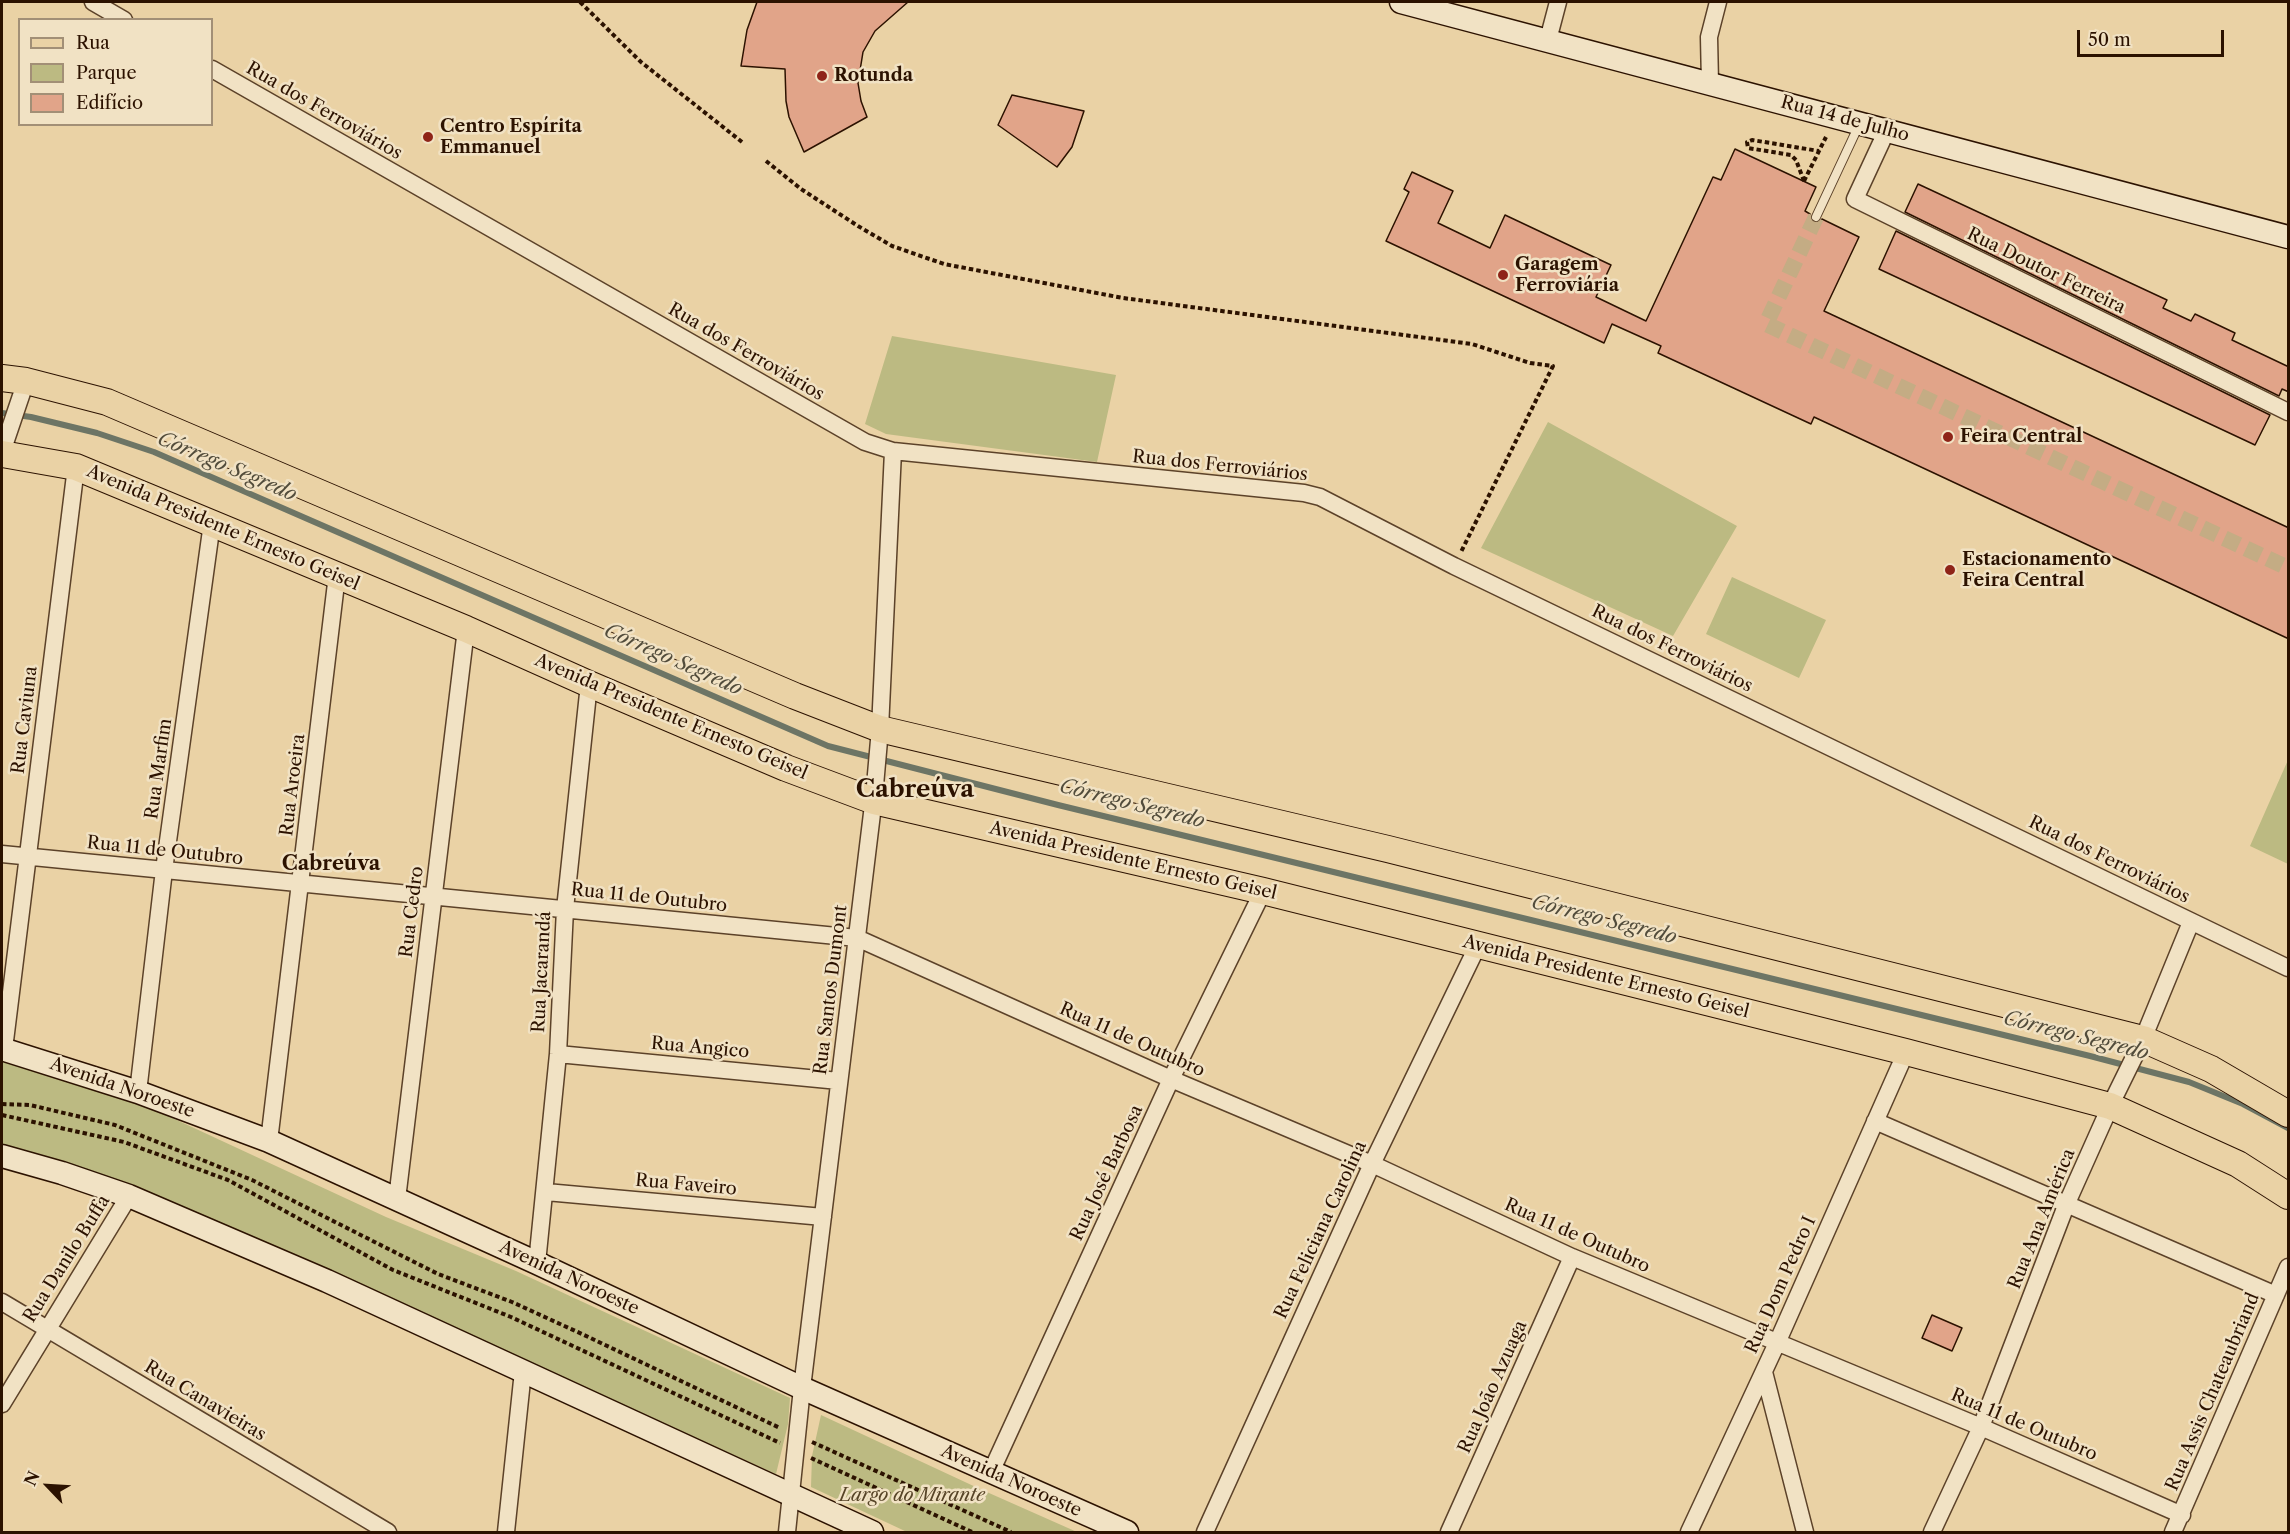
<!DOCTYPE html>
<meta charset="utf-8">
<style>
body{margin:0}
#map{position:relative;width:2290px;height:1534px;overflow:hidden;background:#ead2a5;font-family:"Libre Caslon Text",serif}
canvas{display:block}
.frame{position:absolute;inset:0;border:3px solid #2c1200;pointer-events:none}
.legend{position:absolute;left:18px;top:18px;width:195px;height:108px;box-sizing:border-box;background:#f1e2c4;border:2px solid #a28f76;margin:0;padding:8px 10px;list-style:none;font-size:18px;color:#2c1200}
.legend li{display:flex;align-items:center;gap:12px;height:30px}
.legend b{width:30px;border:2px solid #a28f76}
.north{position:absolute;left:18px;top:1456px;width:60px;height:60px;-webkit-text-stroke:4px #f1e2c4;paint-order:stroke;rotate:295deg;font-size:16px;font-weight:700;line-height:24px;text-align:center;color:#2c1200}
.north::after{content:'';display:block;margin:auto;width:21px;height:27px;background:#2c1200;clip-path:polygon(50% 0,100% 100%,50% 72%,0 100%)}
.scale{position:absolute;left:2077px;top:30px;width:147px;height:27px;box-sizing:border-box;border:3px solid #2c1200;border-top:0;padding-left:8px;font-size:18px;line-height:21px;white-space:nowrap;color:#2c1200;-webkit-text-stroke:4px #f1e2c4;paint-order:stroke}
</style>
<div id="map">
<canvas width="2290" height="1534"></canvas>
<div class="frame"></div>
<ul class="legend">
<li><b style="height:8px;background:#ead2a5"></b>Rua</li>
<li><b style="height:16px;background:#bcba82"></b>Parque</li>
<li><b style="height:16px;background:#e1a489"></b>Edifício</li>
</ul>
<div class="north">N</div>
<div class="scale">50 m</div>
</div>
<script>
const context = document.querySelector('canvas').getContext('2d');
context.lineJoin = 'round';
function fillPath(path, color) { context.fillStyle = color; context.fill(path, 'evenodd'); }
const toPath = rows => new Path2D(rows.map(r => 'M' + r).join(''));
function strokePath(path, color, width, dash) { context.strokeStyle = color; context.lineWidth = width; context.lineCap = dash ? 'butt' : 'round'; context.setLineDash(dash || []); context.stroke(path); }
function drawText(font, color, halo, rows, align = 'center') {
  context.font = font + ' "Libre Caslon Text",serif'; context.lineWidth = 5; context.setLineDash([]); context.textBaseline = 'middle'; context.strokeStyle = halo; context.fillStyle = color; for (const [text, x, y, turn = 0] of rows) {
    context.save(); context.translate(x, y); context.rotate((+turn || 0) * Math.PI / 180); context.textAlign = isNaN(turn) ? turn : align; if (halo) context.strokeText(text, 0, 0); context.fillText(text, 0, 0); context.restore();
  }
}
const green = toPath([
 [892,336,1116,375,1097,462,886,434,865,424],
 [1548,422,1737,526,1673,636,1481,548],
 [1732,577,1826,620,1799,678,1706,634],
 [2288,760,2288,864,2250,846],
 [2,1059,125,1096,386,1217,516,1271,790,1398,788,1424,776,1474,135,1187,67,1163,2,1145],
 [821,1415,980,1489,1077,1532,907,1532,811,1487,812,1456]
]);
const stream = toPath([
 [2,413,31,417,97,433,154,452,828,746,1058,805,2090,1056,2189,1082,2243,1104,2288,1128]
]);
const building = toPath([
 [757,2,908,2,875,31,863,52,858,83,861,101,867,117,804,152,789,117,786,101,785,69,741,66,747,30,757,2],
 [1012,95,1084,111,1072,147,1057,167,998,125,1012,95],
 [1735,149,1816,187,1805,211,1810,214,1811,221,1817,223,1822,219,1859,237,1824,311,2289,528,2289,639,1814,417,1811,424,1658,353,1661,346,1612,324,1604,343,1386,241,1409,192,1404,189,1412,172,1453,191,1438,223,1490,248,1505,215,1611,265,1596,297,1646,321,1713,177,1721,180,1735,149],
 [1918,184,2167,300,2163,308,2191,321,2195,314,2235,333,2232,340,2289,367,2289,392,2282,389,2279,396,1905,212,1918,184],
 [1896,231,2270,415,2255,445,1879,269,1896,231],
 [1932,1315,1962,1328,1952,1351,1922,1338,1932,1315]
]);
const streetTunnel = toPath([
 [1816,217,1766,324,2288,568]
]);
const path = toPath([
 [580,2,641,62,742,142],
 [766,161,801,189,858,226,892,246,944,264,1123,298,1472,344,1530,363,1553,366,1461,552],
 [1804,181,1796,160,1791,155,1748,148,1747,142,1752,140,1819,151],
 [1804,181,1826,137],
 [2,1104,30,1105,115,1125,252,1180,438,1274,512,1302,582,1334,780,1428],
 [2,1115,124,1142,228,1180,393,1270,511,1317,780,1443],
 [812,1442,1011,1532],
 [811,1458,972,1532]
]);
const lane = toPath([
 [1816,217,1859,125]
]);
const street = toPath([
 [93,2,124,20],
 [1548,40,1558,2],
 [212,69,865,442,893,451,1304,493,1320,497,1454,566,2288,968],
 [1710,83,1709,37,1718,2],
 [1887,130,1855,199,2288,412],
 [2,452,26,381],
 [2,854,857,938,1171,1079,1372,1164,1572,1257,1981,1427,2182,1515],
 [4,1049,76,467],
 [558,1054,839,1081],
 [138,1092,164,870,212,523],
 [1875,1121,2276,1295],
 [269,1141,337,575],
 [546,1192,823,1217],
 [397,1199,466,629],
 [537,1263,558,1054,565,909,589,684],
 [2,1302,388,1532],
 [1764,1372,1805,1532],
 [2,1404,129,1196],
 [991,1472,1171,1079,1263,891],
 [506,1532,523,1371],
 [787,1532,802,1388,874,797,880,729,893,451],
 [1205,1532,1372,1164,1478,945],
 [1449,1532,1572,1257],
 [1689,1532,1777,1343,1906,1052],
 [1932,1532,1981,1427,2067,1203,2113,1100,2143,1039,2191,922],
 [2173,1532,2288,1267]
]);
const secondary = toPath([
 [1401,2,2288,237],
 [2,1049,138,1092,269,1141,537,1263,802,1388,1127,1532],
 [2,1156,62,1173,129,1196,327,1281,872,1532]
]);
const primary = toPath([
 [2,378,26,381,107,402,795,696,880,729,1388,849,2143,1039,2211,1069,2288,1114],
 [2,454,76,467,466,629,589,684,786,768,874,801,1263,891,1906,1052,2110,1106,2238,1164,2288,1196]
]);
const markers = [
 [822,76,6,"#8f2418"],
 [428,137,6,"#8f2418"],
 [1503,275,6,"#8f2418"],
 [1948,437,6,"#8f2418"],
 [1950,570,6,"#8f2418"]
];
const poiNames = [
 ["Rotunda",834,76],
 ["Centro Espírita",440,127],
 ["Emmanuel",440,148],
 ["Garagem",1515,265],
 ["Ferroviária",1515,286],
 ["Feira Central",1960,437],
 ["Estacionamento",1962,560],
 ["Feira Central",1962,581]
];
const streetNames = [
 ["Rua dos Ferroviários",324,111,30],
 ["Rua 14 de Julho",1845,119,15],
 ["Rua Doutor Ferreira",2046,271,26],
 ["Rua dos Ferroviários",746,352,30],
 ["Rua dos Ferroviários",1220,466,6],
 ["Avenida Presidente Ernesto Geisel",223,528,23],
 ["Rua dos Ferroviários",1672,649,26],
 ["Avenida Presidente Ernesto Geisel",671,717,23],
 ["Rua Caviuna",25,720,-83],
 ["Rua Marfim",159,769,-82],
 ["Rua Aroeira",293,785,-83],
 ["Rua 11 de Outubro",165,851,6],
 ["Rua dos Ferroviários",2109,860,26],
 ["Avenida Presidente Ernesto Geisel",1133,861,13],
 ["Rua 11 de Outubro",649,898,6],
 ["Rua Cedro",412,912,-83],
 ["Rua Jacarandá",542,972,-87],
 ["Avenida Presidente Ernesto Geisel",1606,977,14],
 ["Rua Santos Dumont",831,990,-83],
 ["Rua 11 de Outubro",1132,1040,24],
 ["Rua Angico",700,1048,5],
 ["Avenida Noroeste",122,1088,19],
 ["Rua José Barbosa",1107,1173,-65],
 ["Rua Faveiro",686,1185,5],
 ["Rua Ana América",2042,1219,-68],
 ["Rua Feliciana Carolina",1321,1230,-65],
 ["Rua 11 de Outubro",1577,1236,24],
 ["Rua Danilo Buffa",67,1259,-58],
 ["Avenida Noroeste",569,1278,25],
 ["Rua Dom Pedro I",1781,1285,-66],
 ["Rua João Azuaga",1493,1387,-66],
 ["Rua Assis Chateaubriand",2213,1392,-67],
 ["Rua Canavieiras",205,1401,31],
 ["Rua 11 de Outubro",2024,1425,23],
 ["Avenida Noroeste",1011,1481,24]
];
const parkNames = [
 ["Largo do Mirante",912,1496]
];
const waterNames = [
 ["Córrego Segredo",227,467,23],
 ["Córrego Segredo",673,660,24],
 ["Córrego Segredo",1132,804,14],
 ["Córrego Segredo",1604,920,14],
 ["Córrego Segredo",2076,1036,14]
];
const neighbourhoodNames = [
 ["Cabreúva",331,864]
];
const districtNames = [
 ["Cabreúva",915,790]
];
fillPath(green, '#bcba82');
strokePath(stream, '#6d7565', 6);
fillPath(building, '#e1a489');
strokePath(building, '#2c1200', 1.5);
strokePath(streetTunnel, '#c4ac84', 16, [16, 8]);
strokePath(lane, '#5c4229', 10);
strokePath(street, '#5c4229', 19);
strokePath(secondary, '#2c1200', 25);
strokePath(primary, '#2c1200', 28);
strokePath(path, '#2c1200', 4, [4.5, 3]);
strokePath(lane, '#f1e2c4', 8);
strokePath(street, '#f1e2c4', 16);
strokePath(secondary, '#f1e2c4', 22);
strokePath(primary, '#ead2a5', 26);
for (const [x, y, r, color] of markers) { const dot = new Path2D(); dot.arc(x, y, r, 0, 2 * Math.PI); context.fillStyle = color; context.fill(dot); strokePath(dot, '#f1e2c4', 2); }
drawText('bold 18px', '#2c1200', '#f1e2c4', poiNames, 'left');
drawText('18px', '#2c1200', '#f1e2c4', streetNames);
drawText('italic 18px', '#574427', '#f1e2c4', parkNames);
drawText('italic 20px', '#524c3b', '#f1e2c4', waterNames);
drawText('bold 20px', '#2c1200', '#f1e2c4', neighbourhoodNames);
drawText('bold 24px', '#2c1200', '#f1e2c4', districtNames);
</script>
